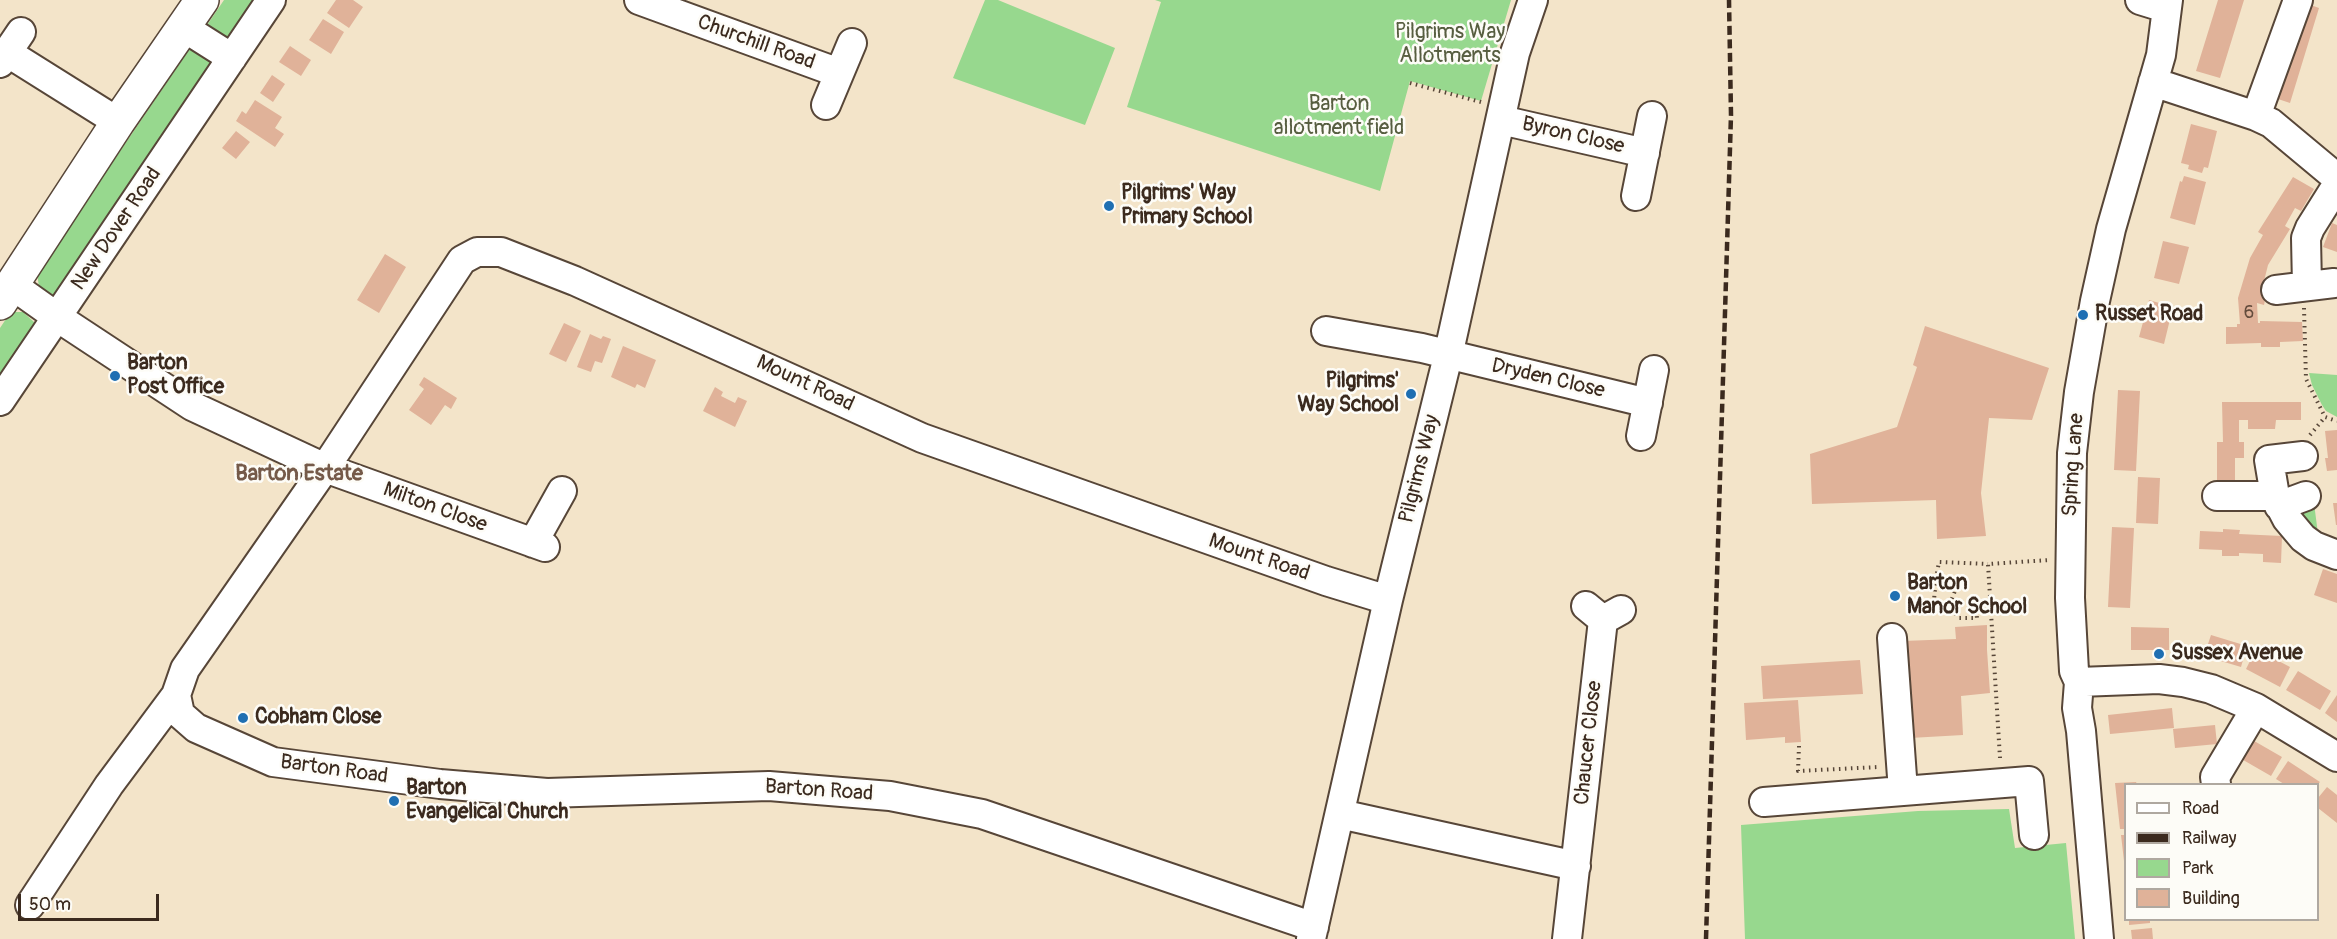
<!DOCTYPE html>
<style>
body{margin:0}
#map{position:relative;width:2337px;height:939px;overflow:hidden;background:#f3e4c9;font-family:Pangolin,sans-serif}
canvas{display:block}
.legend{position:absolute;left:2124px;top:783px;width:195px;height:138px;box-sizing:border-box;background:#fdfcf7;border:2px solid #afa8a0;margin:0;padding:8px 10px;list-style:none;font-size:18px;color:#3b2a1e}
.legend li{display:flex;align-items:center;gap:12px;height:30px}
.legend b{width:30px;border:2px solid #afa8a0}
.scale{position:absolute;left:18px;top:894px;width:141px;height:27px;box-sizing:border-box;border:3px solid #3b2a1e;border-top:0;padding-left:8px;font-size:18px;line-height:21px;white-space:nowrap;color:#3b2a1e;-webkit-text-stroke:4px #fdfcf7;paint-order:stroke}
</style>
<div id="map">
<canvas width="2337" height="939"></canvas>
<ul class="legend">
<li><b style="height:8px;background:#fff"></b>Road</li>
<li><b style="height:8px;background:#3b2a1e"></b>Railway</li>
<li><b style="height:16px;background:#97d88e"></b>Park</li>
<li><b style="height:16px;background:#e0b299"></b>Building</li>
</ul>
<div class="scale">50 m</div>
</div>
<script>
const context = document.querySelector('canvas').getContext('2d');
context.lineJoin = 'round';
function fillPath(path, color) { context.fillStyle = color; context.fill(path, 'evenodd'); }
const toPath = rows => new Path2D(rows.map(r => 'M' + r).join(''));
function strokePath(path, color, width, dash) { context.strokeStyle = color; context.lineWidth = width; context.lineCap = dash ? 'butt' : 'round'; context.setLineDash(dash || []); context.stroke(path); }
function drawText(font, color, halo, rows, align = 'center') {
  context.font = font + ' Pangolin,sans-serif'; context.lineWidth = 5; context.setLineDash([]); context.textBaseline = 'middle'; context.strokeStyle = halo; context.fillStyle = color; for (const [text, x, y, turn = 0] of rows) {
    context.save(); context.translate(x, y); context.rotate((+turn || 0) * Math.PI / 180); context.textAlign = isNaN(turn) ? turn : align; if (halo) context.strokeText(text, 0, 0); context.fillText(text, 0, 0); context.restore();
  }
}
const green = toPath([
 [224,0,260,0,229,38,221,39,203,31],
 [985,0,998,0,1115,48,1085,125,953,78],
 [1155,0,1511,0,1481,101,1410,81,1380,191,1127,107,1161,2],
 [191,47,215,62,59,295,52,297,52,294,39,287,37,273],
 [14,312,23,312,34,322,37,322,0,388,0,328,8,316],
 [2309,373,2337,375,2337,417,2326,411,2322,405,2312,385],
 [2314,503,2318,534,2300,519,2301,512],
 [2009,809,2015,848,2066,843,2075,939,1745,939,1741,825,1918,811]
]);
const building = toPath([
 [336,0,353,0,363,7,349,28,327,13],
 [2218,0,2244,0,2220,78,2196,71],
 [2308,4,2319,8,2290,103,2278,99],
 [323,19,344,32,331,54,309,40],
 [290,46,311,60,301,76,279,62],
 [272,75,285,84,273,102,260,93],
 [255,100,282,117,275,128,284,134,275,147,236,121,242,111,246,114],
 [2191,124,2217,131,2208,168,2204,167,2202,173,2188,169,2189,165,2181,163],
 [236,131,250,142,236,159,222,148],
 [2184,176,2206,182,2195,225,2170,218,2180,181,2182,182],
 [2293,177,2314,189,2301,211,2295,208,2285,226,2290,229,2268,265,2263,285,2268,286,2264,305,2257,303,2258,323,2260,323,2260,321,2302,322,2303,341,2280,342,2280,347,2261,347,2261,343,2226,344,2226,327,2237,327,2237,324,2240,324,2238,298,2250,258,2263,235,2258,232],
 [2332,223,2337,225,2337,252,2323,247],
 [2163,241,2189,247,2179,284,2154,278],
 [385,254,406,267,379,313,357,300],
 [2149,300,2173,307,2164,344,2139,337],
 [564,323,581,331,566,362,549,354],
 [1925,326,2049,368,2032,420,1989,418,1981,493,1986,536,1937,539,1936,500,1812,504,1810,454,1897,427,1917,367,1913,365],
 [590,334,601,339,603,336,611,339,602,363,595,361,591,372,577,367],
 [623,346,656,360,645,388,637,384,635,388,611,377],
 [424,377,457,398,451,409,445,405,431,425,409,410,424,389,419,385],
 [715,387,723,392,721,396,735,403,738,397,747,401,735,427,703,411],
 [2118,390,2140,391,2136,471,2114,470],
 [2222,402,2301,402,2301,420,2276,420,2275,429,2248,429,2248,420,2239,420,2239,442,2244,442,2244,458,2235,458,2235,482,2217,482,2217,442,2223,442],
 [2337,430,2337,470,2327,471,2325,458,2328,458,2325,431],
 [2138,477,2160,478,2158,524,2136,523],
 [2333,503,2337,503,2337,525,2336,525],
 [2112,527,2134,528,2130,608,2108,607],
 [2223,529,2240,530,2239,534,2282,536,2281,563,2263,562,2263,554,2239,553,2239,556,2222,556,2222,550,2199,549,2200,531,2223,532],
 [2323,569,2337,574,2337,603,2314,595],
 [1987,625,1987,650,1990,693,1961,696,1963,735,1910,738,1903,641,1956,639,1955,627],
 [2131,627,2169,628,2169,650,2131,650],
 [2211,635,2247,646,2241,667,2204,656],
 [2256,649,2290,667,2280,687,2246,669],
 [1860,660,1863,694,1763,699,1761,666],
 [2298,671,2331,691,2320,710,2286,690],
 [2337,695,2337,722,2325,713],
 [1798,700,1801,742,1785,743,1785,737,1746,740,1744,703],
 [2172,708,2174,728,2110,734,2108,715],
 [2215,725,2217,744,2175,748,2173,729],
 [2249,738,2282,757,2271,776,2238,757],
 [2288,761,2320,782,2318,784,2284,784,2276,779],
 [2136,782,2137,784,2126,784,2126,829,2120,829,2115,783],
 [2327,787,2337,795,2337,823,2318,808,2318,798],
 [2121,835,2126,835,2126,861,2124,861],
 [2129,920,2150,920,2150,923,2129,925],
 [2152,928,2153,939,2132,939,2131,930]
]);
const path = toPath([
 [1410,83,1481,102],
 [2304,308,2306,379,2325,417,2337,421],
 [2310,435,2325,417],
 [1936,578,1934,600,1953,610,1959,618,1977,618,1976,607,1952,599,1957,585,1936,578,1939,562,1988,564],
 [1799,746,1798,771,1878,767],
 [2000,758,1988,564,2050,560]
]);
const minor = toPath([
 [639,0,839,73],
 [2140,0,2166,8],
 [183,27,232,58],
 [8,53,118,122],
 [0,63,21,32],
 [2153,82,2256,116,2271,123,2337,178],
 [826,105,852,43],
 [2256,116,2298,0],
 [1501,120,1645,153],
 [1636,196,1652,116],
 [12,285,57,317,192,406,325,468,185,669,176,695,180,714,196,728,273,762,440,784,547,793,769,786,890,796,982,814,1314,927],
 [2307,286,2306,238,2310,228,2337,185],
 [2276,290,2334,283],
 [1326,331,1422,348,1648,403],
 [0,401,271,0],
 [1641,436,1654,370],
 [2303,456,2269,460,2275,496,2287,519,2303,538,2314,546,2337,555],
 [2217,496,2275,496],
 [2279,506,2306,496],
 [533,543,562,491],
 [545,547,325,468,462,260,477,252,501,252,575,281,922,438,1326,581,1388,600],
 [1586,606,1603,620,1621,610],
 [1892,638,1903,791],
 [2079,682,2159,679,2183,682,2211,689,2256,708,2337,757],
 [2216,784,2215,777,2256,708],
 [1764,802,2029,781,2034,835],
 [1340,814,1576,866],
 [30,905,109,785,176,695],
 [1311,939,1388,600,1448,356,1515,53,1533,0],
 [1567,939,1603,620],
 [2099,939,2081,731,2077,708,2079,682,2074,671,2070,598,2072,453,2079,392,2095,301,2111,229,2161,55,2168,0]
]);
const major = toPath([
 [0,303,118,122,202,0]
]);
const rail = toPath([
 [1706,939,1731,115,1729,0]
]);
const markers = [
 [1109,206,6,"#1f6fb2"],
 [2083,315,6,"#1f6fb2"],
 [115,376,6,"#1f6fb2"],
 [1411,394,6,"#1f6fb2"],
 [1895,596,6,"#1f6fb2"],
 [2159,654,6,"#1f6fb2"],
 [243,718,6,"#1f6fb2"],
 [394,801,6,"#1f6fb2"]
];
const numberNames = [
 ["6",2249,313]
];
const parkNames = [
 ["Pilgrims Way",1450,33],
 ["Allotments",1450,57],
 ["Barton",1339,105],
 ["allotment field",1339,129]
];
const streetNames = [
 ["Churchill Road",756,43,20],
 ["Byron Close",1573,136,13],
 ["New Dover Road",117,229,-56],
 ["Dryden Close",1548,379,13],
 ["Mount Road",805,384,25],
 ["Spring Lane",2074,465,-86],
 ["Pilgrims Way",1420,469,-76],
 ["Milton Close",435,508,20],
 ["Mount Road",1259,558,19],
 ["Chaucer Close",1589,743,-84],
 ["Barton Road",334,770,8],
 ["Barton Road",819,791,4]
];
const poiNames = [
 ["Pilgrims' Way",1121,194],
 ["Primary School",1121,218],
 ["Russet Road",2095,315],
 ["Barton",127,364],
 ["Post Office",127,388],
 ["Pilgrims'",1399,382,"right"],
 ["Way School",1399,406,"right"],
 ["Barton",1907,584],
 ["Manor School",1907,608],
 ["Sussex Avenue",2171,654],
 ["Cobham Close",255,718],
 ["Barton",406,789],
 ["Evangelical Church",406,813]
];
const neighbourhoodNames = [
 ["Barton Estate",299,474]
];
fillPath(green, '#97d88e');
fillPath(building, '#e0b299');
strokePath(minor, '#574638', 32);
strokePath(major, '#574638', 36);
strokePath(path, '#574638', 4, [1.5, 4.5]);
strokePath(minor, '#fff', 28);
strokePath(major, '#fff', 33);
strokePath(rail, '#3b2a1e', 4.5, [9, 4.5]);
for (const [x, y, r, color] of markers) { const dot = new Path2D(); dot.arc(x, y, r, 0, 2 * Math.PI); context.fillStyle = color; context.fill(dot); strokePath(dot, '#fdfcf7', 2); }
drawText('18px', '#644c3d', null, numberNames);
drawText('21px', '#575e40', '#fdfcf7', parkNames);
drawText('21px', '#3b2a1e', '#fdfcf7', streetNames);
drawText('bold 21px', '#3b2a1e', '#fdfcf7', poiNames, 'left');
drawText('bold 22px', '#755a49', '#fdfcf7', neighbourhoodNames);
</script>
